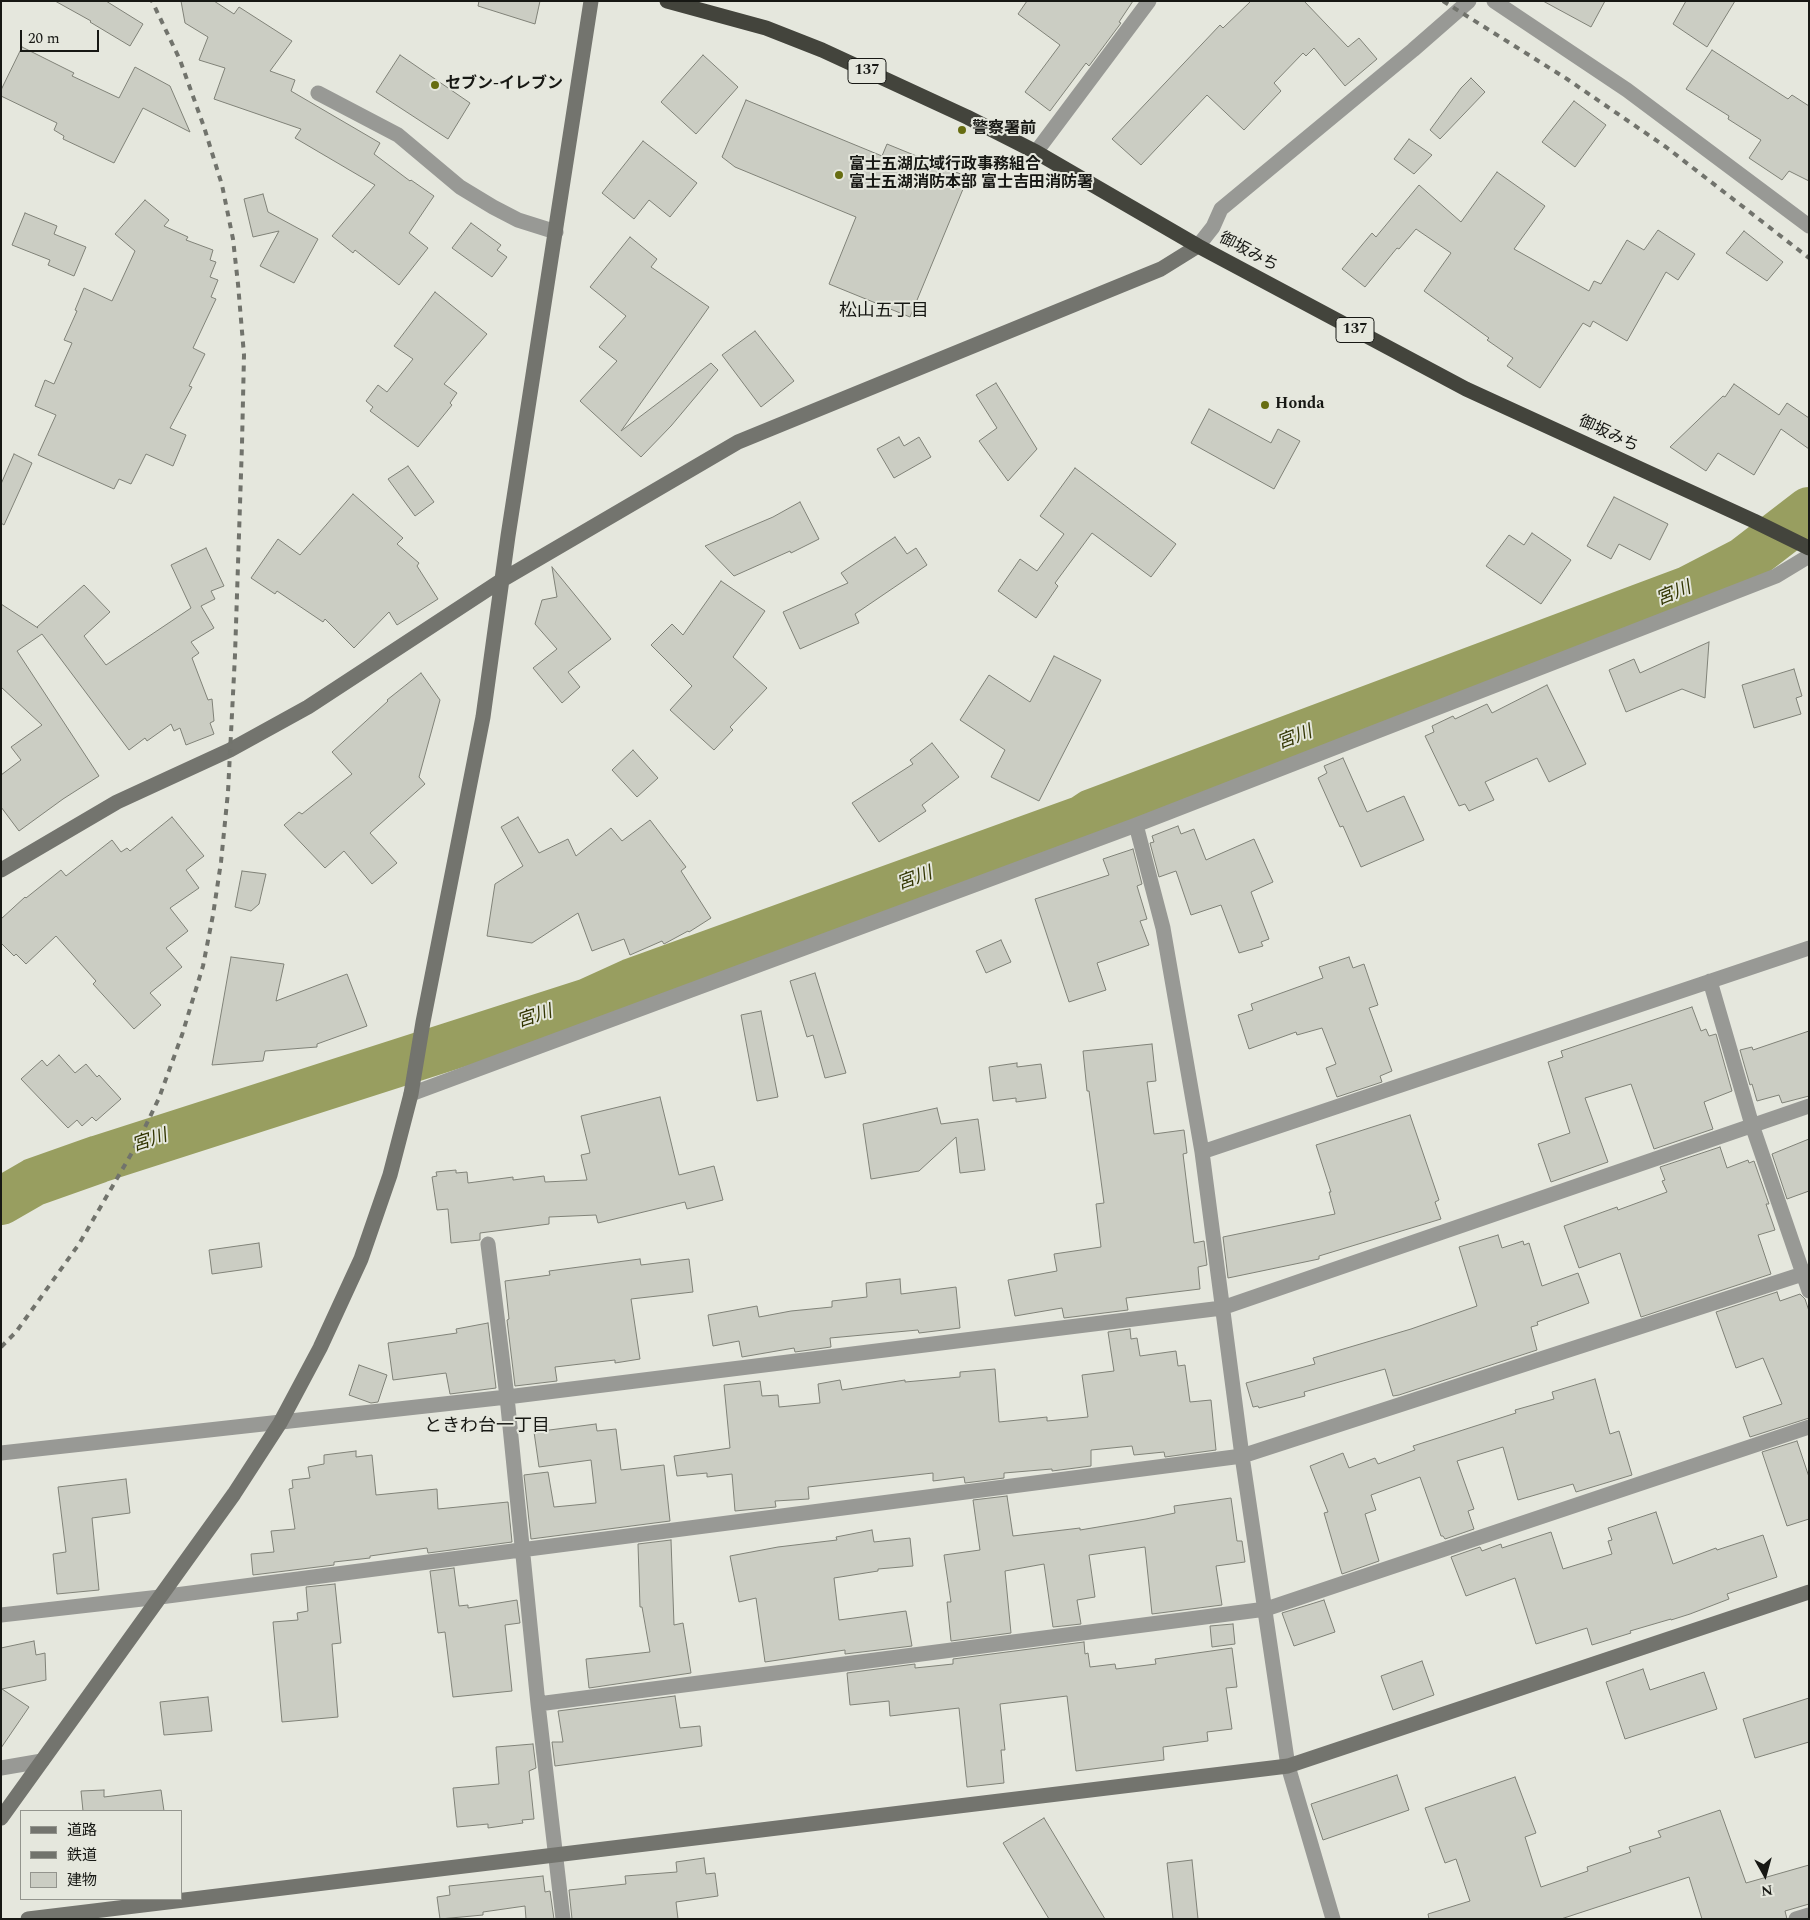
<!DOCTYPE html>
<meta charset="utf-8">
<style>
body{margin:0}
#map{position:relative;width:1810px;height:1920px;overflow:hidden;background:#e5e7dd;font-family:Spectral,"Noto Sans JP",serif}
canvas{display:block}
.frame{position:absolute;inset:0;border:2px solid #171814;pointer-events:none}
.legend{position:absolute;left:20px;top:1810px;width:162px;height:90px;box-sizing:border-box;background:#e5e7dd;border:1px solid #93948d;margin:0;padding:6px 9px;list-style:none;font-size:15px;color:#171814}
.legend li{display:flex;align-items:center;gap:10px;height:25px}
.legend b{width:25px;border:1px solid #93948d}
.north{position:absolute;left:1740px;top:1850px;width:50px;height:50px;-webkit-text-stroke:4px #e5e7dd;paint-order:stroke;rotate:173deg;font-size:14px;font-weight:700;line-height:20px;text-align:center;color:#171814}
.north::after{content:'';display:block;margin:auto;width:18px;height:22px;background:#171814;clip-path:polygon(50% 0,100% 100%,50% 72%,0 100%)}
.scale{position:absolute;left:20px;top:30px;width:79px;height:22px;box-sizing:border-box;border:2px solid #171814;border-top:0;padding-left:6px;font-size:15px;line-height:18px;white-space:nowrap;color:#171814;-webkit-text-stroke:4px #e5e7dd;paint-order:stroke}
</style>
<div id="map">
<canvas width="1810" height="1920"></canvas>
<div class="frame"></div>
<ul class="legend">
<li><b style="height:6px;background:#73746e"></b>道路</li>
<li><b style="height:6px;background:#71736c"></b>鉄道</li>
<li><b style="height:14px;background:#cbcdc3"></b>建物</li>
</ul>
<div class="north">N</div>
<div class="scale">20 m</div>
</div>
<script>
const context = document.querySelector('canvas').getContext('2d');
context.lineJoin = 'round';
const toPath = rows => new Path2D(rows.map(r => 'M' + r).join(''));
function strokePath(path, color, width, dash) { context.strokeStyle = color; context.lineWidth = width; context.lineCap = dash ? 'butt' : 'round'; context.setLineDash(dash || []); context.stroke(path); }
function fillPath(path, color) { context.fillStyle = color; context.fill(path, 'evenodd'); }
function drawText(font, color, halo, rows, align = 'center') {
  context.font = font + ' Spectral,"Noto Sans JP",serif'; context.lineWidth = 4; context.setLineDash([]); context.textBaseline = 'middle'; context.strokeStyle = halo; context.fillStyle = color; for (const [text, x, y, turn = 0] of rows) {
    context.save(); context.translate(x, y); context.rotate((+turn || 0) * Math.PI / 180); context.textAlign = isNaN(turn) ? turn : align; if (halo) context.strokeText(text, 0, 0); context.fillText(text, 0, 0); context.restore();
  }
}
const river = toPath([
 [1,1201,34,1182,99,1159,588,1002,632,982,1083,819,1092,813,1688,590,1744,561,1809,511]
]);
const building = toPath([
 [55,1,106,1,143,24,130,46,90,22,91,21,55,1],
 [181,1,214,1,234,14,239,7,292,41,270,71,295,80,291,91,380,143,374,154,410,181,411,180,434,196,409,233,428,248,399,285,355,250,353,253,332,236,375,185,295,138,301,129,214,99,225,68,199,60,208,37,185,23,181,1],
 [479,1,540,1,535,24,478,6,479,1],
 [1027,1,1133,1,1119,22,1121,23,1089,66,1086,63,1050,111,1025,92,1060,45,1018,14,1027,1],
 [1251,1,1304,1,1348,47,1359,38,1377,59,1345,86,1314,48,1306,56,1303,53,1274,83,1281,91,1244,130,1207,95,1141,165,1112,139,1220,25,1223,28,1251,1],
 [1543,1,1605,1,1591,27,1543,1],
 [1686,1,1735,1,1707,47,1673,24,1686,1],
 [22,47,74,73,72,76,119,98,135,67,170,86,190,132,143,108,114,163,63,139,64,136,54,130,57,123,1,96,1,90,22,47],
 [1712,50,1788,99,1792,95,1809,106,1809,181,1789,171,1782,180,1749,158,1761,140,1728,119,1729,116,1686,89,1712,50],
 [400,55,470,103,448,139,376,92,400,55],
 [703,55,738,87,696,134,661,102,703,55],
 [1471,78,1485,92,1440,139,1430,130,1461,88,1471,78],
 [746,100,882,156,887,144,968,177,910,317,829,284,856,217,735,167,722,157,746,100],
 [1574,101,1606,125,1575,167,1542,142,1574,101],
 [1409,139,1432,155,1414,174,1394,159,1409,139],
 [643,141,697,183,670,217,649,200,634,219,602,193,643,141],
 [1497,172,1545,206,1514,249,1589,291,1594,281,1601,284,1627,240,1644,250,1658,230,1695,254,1678,280,1666,272,1627,341,1593,321,1590,327,1583,323,1540,388,1507,366,1513,358,1487,340,1489,338,1424,291,1451,253,1416,229,1399,249,1397,248,1365,287,1342,269,1372,233,1376,237,1419,185,1461,222,1497,172],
 [263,194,268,212,318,239,294,283,260,266,279,231,253,237,244,199,263,194],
 [145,200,169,220,164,226,188,237,186,240,213,250,210,260,216,262,210,277,218,280,211,297,216,299,193,348,205,354,189,386,192,387,170,428,186,435,173,466,146,454,131,484,119,479,114,489,38,455,56,415,35,406,45,380,54,384,72,343,64,340,77,311,75,310,84,288,112,301,135,251,115,234,145,200],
 [25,213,57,226,54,234,86,247,74,276,48,265,50,260,12,245,25,213],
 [471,223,501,245,497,250,507,257,492,277,452,248,471,223],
 [1744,231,1783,262,1767,281,1726,253,1744,231],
 [630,237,657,259,651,267,709,307,621,431,711,363,718,370,671,426,641,457,580,401,617,361,599,347,626,316,590,287,630,237],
 [435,292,487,334,444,384,457,393,450,403,452,405,418,447,370,411,373,407,366,401,378,385,387,392,413,359,394,346,435,292],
 [755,331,794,381,761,407,722,355,755,331],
 [996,383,1037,449,1008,481,979,441,997,428,976,395,996,383],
 [1734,384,1779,415,1787,403,1809,418,1809,449,1781,429,1754,475,1718,453,1706,471,1670,447,1723,396,1725,397,1734,384],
 [1209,409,1271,443,1278,429,1300,441,1274,489,1191,443,1209,409],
 [899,437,904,446,919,437,931,457,894,478,877,449,899,437],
 [14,454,32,463,4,525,1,523,1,484,14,454],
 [408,466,434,502,415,516,388,479,408,466],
 [1075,468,1176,544,1151,577,1092,533,1055,583,1058,586,1036,618,998,591,1020,559,1037,571,1064,534,1040,516,1075,468],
 [353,494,403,538,397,544,419,563,417,566,438,599,397,625,389,612,354,648,325,619,323,622,277,591,275,594,251,578,278,539,300,555,353,494],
 [1614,497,1668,524,1650,560,1619,544,1611,559,1587,546,1614,497],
 [800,502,819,539,791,553,790,551,734,576,705,546,773,517,800,502],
 [1532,533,1571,560,1541,604,1486,566,1509,535,1524,545,1532,533],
 [895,537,907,554,916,548,927,565,855,614,859,623,800,649,783,612,848,583,841,573,895,537],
 [206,548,224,586,211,591,215,599,201,606,214,628,191,642,199,653,192,658,208,700,212,699,214,721,210,723,214,734,186,745,180,728,174,731,171,724,147,741,145,738,129,750,42,634,17,651,99,776,63,799,19,831,1,807,1,775,21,760,11,747,42,725,1,687,1,604,38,628,37,627,84,585,110,612,84,636,106,665,191,608,171,565,206,548],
 [552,567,611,639,568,672,580,687,562,703,533,668,557,649,535,624,542,600,557,597,552,567],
 [721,581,765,611,733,657,767,688,730,727,733,730,714,750,670,710,692,686,651,645,672,624,683,635,721,581],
 [1709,642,1705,698,1682,689,1626,712,1609,670,1634,659,1640,673,1709,642],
 [1054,656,1101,680,1039,801,991,777,1005,750,960,720,989,675,1030,702,1054,656],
 [1794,669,1802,696,1796,698,1801,714,1754,728,1742,685,1794,669],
 [421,673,440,700,419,777,425,784,370,833,397,863,372,884,344,851,325,868,284,825,299,812,302,814,352,774,332,752,388,701,387,700,421,673],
 [1547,685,1586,764,1549,782,1537,758,1485,782,1494,800,1469,811,1465,804,1459,806,1425,736,1434,732,1432,726,1453,716,1455,719,1487,704,1492,713,1547,685],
 [932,743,959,777,922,805,926,811,879,842,852,803,913,764,910,760,932,743],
 [633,750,658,778,637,797,612,770,633,750],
 [1343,758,1367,812,1404,796,1424,840,1361,867,1343,826,1340,827,1318,778,1327,773,1324,766,1343,758],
 [172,817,204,856,186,870,199,888,170,908,188,931,166,948,182,967,150,993,161,1005,134,1029,93,984,96,981,56,936,26,964,16,954,14,956,1,943,1,919,25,897,26,898,61,870,66,876,112,840,121,852,127,848,130,851,172,817],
 [518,817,539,853,568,839,576,856,611,828,622,841,650,820,686,867,681,871,711,918,689,932,688,931,664,944,662,941,630,955,624,939,592,951,578,913,532,943,487,936,495,884,523,866,501,827,518,817],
 [1178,826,1181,834,1194,829,1206,860,1254,839,1273,882,1251,892,1269,939,1261,942,1263,946,1239,953,1221,905,1191,915,1176,871,1159,877,1150,843,1154,842,1152,836,1178,826],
 [1133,849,1142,884,1137,886,1147,919,1140,921,1149,945,1097,963,1106,990,1069,1002,1035,899,1109,875,1103,859,1133,849],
 [242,871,266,874,259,904,251,911,235,907,242,871],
 [1001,940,1011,962,986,973,976,951,1001,940],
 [231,957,284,964,276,1001,347,974,367,1026,317,1044,317,1047,265,1051,263,1061,212,1065,231,957],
 [1349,957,1353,968,1364,964,1378,1005,1369,1008,1392,1071,1380,1076,1382,1082,1337,1097,1326,1068,1336,1064,1322,1028,1297,1035,1296,1032,1249,1049,1238,1015,1253,1010,1251,1004,1323,978,1319,967,1349,957],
 [815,973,846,1073,825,1078,813,1035,807,1037,790,981,815,973],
 [1692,1007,1701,1031,1706,1029,1709,1036,1716,1034,1732,1091,1704,1102,1713,1129,1654,1149,1631,1084,1585,1098,1608,1162,1551,1182,1538,1144,1570,1133,1548,1062,1563,1057,1561,1051,1692,1007],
 [761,1011,778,1097,757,1101,741,1015,761,1011],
 [1809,1031,1809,1096,1782,1103,1779,1095,1757,1101,1752,1084,1750,1085,1740,1050,1752,1047,1753,1050,1809,1031],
 [1152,1044,1156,1081,1147,1082,1154,1134,1184,1130,1187,1153,1183,1154,1194,1243,1204,1241,1207,1265,1198,1267,1200,1289,1126,1298,1128,1310,1064,1318,1062,1308,1015,1316,1008,1280,1057,1271,1054,1254,1101,1247,1096,1204,1104,1203,1089,1091,1087,1091,1083,1051,1152,1044],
 [59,1055,75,1073,86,1064,97,1077,99,1075,121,1099,96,1121,92,1117,82,1126,77,1120,68,1128,21,1079,42,1060,47,1066,59,1055],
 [1017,1063,1017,1067,1041,1064,1046,1098,1016,1102,1016,1098,993,1101,989,1067,1017,1063],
 [660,1097,679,1175,714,1166,723,1200,687,1209,685,1202,598,1223,596,1215,549,1217,549,1224,480,1233,480,1240,451,1243,448,1209,437,1210,432,1177,437,1176,436,1172,456,1170,456,1173,467,1172,468,1183,513,1177,513,1180,544,1176,545,1182,587,1180,581,1155,590,1153,581,1116,660,1097],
 [937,1108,941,1124,978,1119,985,1170,960,1173,956,1137,919,1171,871,1179,863,1124,937,1108],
 [1410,1115,1439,1200,1435,1202,1441,1219,1319,1256,1319,1259,1228,1278,1223,1237,1335,1214,1329,1192,1331,1192,1316,1145,1410,1115],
 [1809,1139,1809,1191,1787,1199,1772,1154,1809,1139],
 [1720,1147,1727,1168,1748,1160,1749,1163,1754,1161,1769,1204,1766,1204,1775,1230,1758,1235,1771,1274,1641,1317,1620,1253,1579,1268,1564,1226,1617,1207,1618,1210,1667,1192,1662,1181,1665,1180,1660,1167,1720,1147],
 [1498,1235,1502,1248,1523,1241,1524,1245,1529,1243,1542,1286,1578,1273,1589,1303,1537,1322,1538,1325,1531,1327,1537,1350,1399,1395,1393,1396,1385,1369,1304,1392,1305,1396,1259,1408,1258,1406,1253,1407,1246,1383,1315,1364,1313,1358,1411,1329,1477,1306,1459,1247,1498,1235],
 [259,1243,262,1267,212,1274,209,1250,259,1243],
 [640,1259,641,1265,689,1259,693,1292,631,1299,640,1359,615,1363,615,1360,555,1367,557,1381,515,1386,507,1320,509,1319,505,1281,550,1275,549,1271,640,1259],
 [900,1279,901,1294,956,1287,960,1328,919,1333,918,1330,830,1338,831,1347,795,1352,794,1348,742,1357,739,1341,713,1346,708,1315,757,1306,759,1317,791,1311,832,1307,832,1301,867,1297,866,1283,900,1279],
 [1777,1292,1780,1301,1800,1294,1805,1299,1809,1311,1809,1418,1750,1437,1743,1417,1782,1404,1763,1358,1736,1368,1716,1312,1777,1292],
 [488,1323,496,1388,450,1394,446,1373,393,1380,388,1343,457,1333,456,1329,488,1323],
 [1130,1329,1131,1339,1137,1338,1140,1356,1176,1351,1178,1366,1185,1365,1190,1402,1211,1400,1216,1450,1165,1457,1164,1452,1134,1455,1132,1446,1091,1450,1091,1466,1052,1471,1052,1469,1004,1473,1004,1478,965,1483,964,1477,933,1481,933,1473,808,1487,809,1499,775,1501,776,1507,735,1511,732,1474,707,1477,707,1473,677,1476,674,1456,730,1448,724,1385,760,1381,762,1396,778,1395,779,1407,820,1403,818,1384,840,1380,842,1390,905,1380,905,1382,960,1377,960,1372,995,1369,999,1422,1047,1417,1047,1421,1088,1417,1082,1375,1114,1371,1108,1332,1130,1329],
 [359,1365,387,1375,378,1402,371,1403,349,1395,359,1365],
 [1595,1379,1610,1434,1619,1431,1632,1475,1576,1492,1573,1484,1518,1500,1503,1447,1457,1461,1474,1509,1468,1511,1474,1529,1445,1539,1443,1536,1441,1536,1420,1477,1371,1495,1376,1510,1365,1514,1379,1561,1342,1574,1324,1513,1328,1512,1310,1466,1343,1453,1349,1468,1375,1458,1378,1464,1415,1450,1413,1446,1516,1413,1515,1410,1554,1399,1552,1392,1595,1379],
 [596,1424,597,1431,616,1429,621,1470,664,1465,670,1521,531,1539,524,1475,548,1472,554,1507,596,1503,591,1460,539,1467,534,1432,596,1424],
 [1797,1441,1809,1477,1809,1519,1787,1526,1762,1452,1797,1441],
 [356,1451,356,1457,372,1455,376,1495,437,1489,438,1509,508,1502,512,1542,428,1553,427,1548,370,1556,370,1558,334,1562,334,1565,253,1575,251,1554,274,1552,271,1531,295,1529,289,1489,293,1488,292,1480,310,1478,308,1467,324,1464,324,1455,356,1451],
 [126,1479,130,1513,92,1518,99,1590,57,1594,53,1554,66,1552,58,1487,126,1479],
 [1007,1496,1013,1536,1080,1528,1080,1530,1146,1519,1175,1513,1174,1506,1231,1498,1237,1541,1242,1541,1245,1562,1216,1566,1222,1605,1152,1614,1145,1547,1089,1555,1095,1597,1077,1600,1081,1624,1053,1627,1044,1564,1005,1571,1011,1633,951,1641,947,1602,951,1602,944,1555,980,1550,973,1500,1007,1496],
 [1656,1512,1673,1564,1716,1548,1717,1550,1763,1535,1777,1577,1727,1594,1729,1599,1690,1614,1671,1620,1671,1619,1630,1631,1631,1633,1592,1645,1587,1628,1536,1644,1515,1578,1466,1596,1451,1557,1480,1547,1482,1551,1501,1544,1502,1548,1551,1532,1563,1569,1612,1554,1608,1541,1612,1540,1608,1528,1656,1512],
 [872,1530,874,1542,910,1538,913,1566,878,1569,878,1571,834,1578,839,1620,906,1611,912,1646,845,1654,845,1650,765,1662,756,1598,739,1602,730,1556,778,1547,837,1540,836,1537,872,1530],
 [671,1540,674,1625,683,1623,691,1673,589,1688,586,1659,650,1652,642,1607,640,1607,638,1544,671,1540],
 [454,1568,459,1606,468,1605,468,1608,517,1600,520,1623,505,1625,512,1691,453,1697,445,1632,438,1633,430,1571,454,1568],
 [335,1584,341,1643,332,1644,338,1717,282,1722,273,1622,298,1620,297,1613,308,1611,306,1587,335,1584],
 [1324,1600,1335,1632,1294,1646,1282,1613,1324,1600],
 [1233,1624,1235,1644,1212,1647,1210,1626,1233,1624],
 [34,1641,36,1655,45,1653,46,1680,2,1689,29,1707,1,1748,1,1648,34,1641],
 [1084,1642,1085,1654,1088,1653,1090,1667,1115,1664,1116,1669,1156,1664,1155,1659,1232,1648,1237,1687,1226,1688,1232,1729,1207,1732,1208,1741,1163,1747,1164,1760,1076,1771,1067,1696,1000,1704,1005,1750,1001,1750,1004,1783,967,1787,959,1708,890,1716,889,1701,850,1705,847,1673,915,1664,915,1668,953,1664,953,1659,1084,1642],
 [1422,1661,1434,1695,1393,1710,1381,1676,1422,1661],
 [1643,1669,1650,1690,1704,1672,1717,1709,1625,1739,1606,1682,1643,1669],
 [675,1696,680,1728,700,1726,702,1746,555,1766,552,1742,563,1742,558,1711,675,1696],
 [208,1697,212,1731,164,1735,160,1702,208,1697],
 [1809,1698,1809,1742,1755,1758,1743,1719,1809,1698],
 [533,1744,536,1768,529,1771,534,1819,522,1820,523,1823,488,1828,488,1824,457,1827,453,1788,499,1784,496,1747,533,1744],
 [1397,1775,1409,1810,1323,1840,1311,1804,1397,1775],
 [1515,1777,1536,1833,1525,1837,1541,1887,1588,1871,1587,1867,1631,1852,1629,1847,1661,1837,1658,1831,1720,1810,1746,1883,1809,1865,1809,1904,1785,1911,1787,1919,1702,1919,1689,1877,1561,1919,1429,1919,1428,1914,1470,1901,1456,1859,1445,1863,1425,1808,1515,1777],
 [104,1790,104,1797,161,1790,164,1811,83,1811,81,1791,104,1790],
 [1044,1818,1105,1919,1049,1919,1003,1843,1044,1818],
 [704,1858,706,1874,715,1873,718,1896,676,1902,678,1919,572,1919,569,1890,626,1884,625,1876,677,1872,676,1862,704,1858],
 [1192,1860,1198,1919,1173,1919,1167,1863,1192,1860],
 [543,1876,545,1892,550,1891,554,1919,526,1919,525,1906,483,1912,483,1915,440,1919,437,1897,450,1895,449,1886,543,1876]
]);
const street = toPath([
 [1494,1,1627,90,1809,226],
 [318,93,398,135,460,187,493,207,518,220,556,232],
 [1036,152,1149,1],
 [1198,246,1213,227,1221,209,1413,50,1469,1],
 [1136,825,1163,928,1202,1152,1242,1456,1288,1766,1333,1919],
 [1710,981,1752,1125,1809,1291],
 [411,1094,1136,825,1776,576,1809,556],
 [1202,1152,1809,948],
 [488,1244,507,1397,538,1704,563,1919],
 [1,1453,507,1397,1222,1308,1809,1106],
 [1,1615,160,1597,1242,1456,1809,1272],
 [538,1704,1266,1609,1809,1427],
 [1,1768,42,1761],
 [1796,1919,1809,1915]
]);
const secondary = toPath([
 [1,870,117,802,230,750,308,707,502,580,738,442,1161,269,1198,246],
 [1,1818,234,1494,280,1423,320,1348,361,1259,390,1175,411,1094,423,1022,483,717,508,536,591,1],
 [28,1919,1288,1766,1809,1592]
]);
const highway = toPath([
 [667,1,766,28,822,50,967,117,1036,152,1198,246,1466,389,1754,521,1809,548]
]);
const rail = toPath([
 [1443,1,1567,79,1666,147,1809,258],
 [1,1347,16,1332,79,1244,137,1144,159,1098,182,1035,203,966,213,915,221,862,228,792,235,655,242,444,244,355,238,284,233,239,222,185,204,127,180,60,152,1]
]);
const markers = [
 [435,85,5,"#676d11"],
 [962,130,5,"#676d11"],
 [839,175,5,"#676d11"],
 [1265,405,5,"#676d11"]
];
const shields = [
 [867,71,38],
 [1355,330,38]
];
const shieldNames = [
 ["137",867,71],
 ["137",1355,330]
];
const poiNames = [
 ["セブン-イレブン",445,85],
 ["警察署前",972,130],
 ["富士五湖広域行政事務組合",849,166],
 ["富士五湖消防本部 富士吉田消防署",849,184],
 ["Honda",1275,405]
];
const streetNames = [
 ["御坂みち",1248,253,28],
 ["御坂みち",1608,435,25]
];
const neighbourhoodNames = [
 ["松山五丁目",884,312],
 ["ときわ台一丁目",487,1427]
];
const waterNames = [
 ["宮川",1674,595,-22],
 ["宮川",1295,739,-21],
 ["宮川",915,880,-20],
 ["宮川",535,1018,-18],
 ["宮川",150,1142,-18]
];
strokePath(river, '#989e60', 48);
fillPath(building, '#cbcdc3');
strokePath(building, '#808278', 1);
strokePath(street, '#989995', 15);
strokePath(secondary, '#73746e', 15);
strokePath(highway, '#43443c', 15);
strokePath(rail, '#71736c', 4, [6, 6]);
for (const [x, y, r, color] of markers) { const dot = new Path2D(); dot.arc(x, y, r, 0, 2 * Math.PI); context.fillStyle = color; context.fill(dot); strokePath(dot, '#e5e7dd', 2); }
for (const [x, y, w] of shields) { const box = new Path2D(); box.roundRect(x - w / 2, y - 12.5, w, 25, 4); context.fillStyle = '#e5e7dd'; context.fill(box); strokePath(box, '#171814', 1); }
drawText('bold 15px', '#171814', null, shieldNames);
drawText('bold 16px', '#171814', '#e5e7dd', poiNames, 'left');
drawText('16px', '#171814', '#e5e7dd', streetNames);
drawText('18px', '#171814', '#e5e7dd', neighbourhoodNames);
drawText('italic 18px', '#323502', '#e5e7dd', waterNames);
</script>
